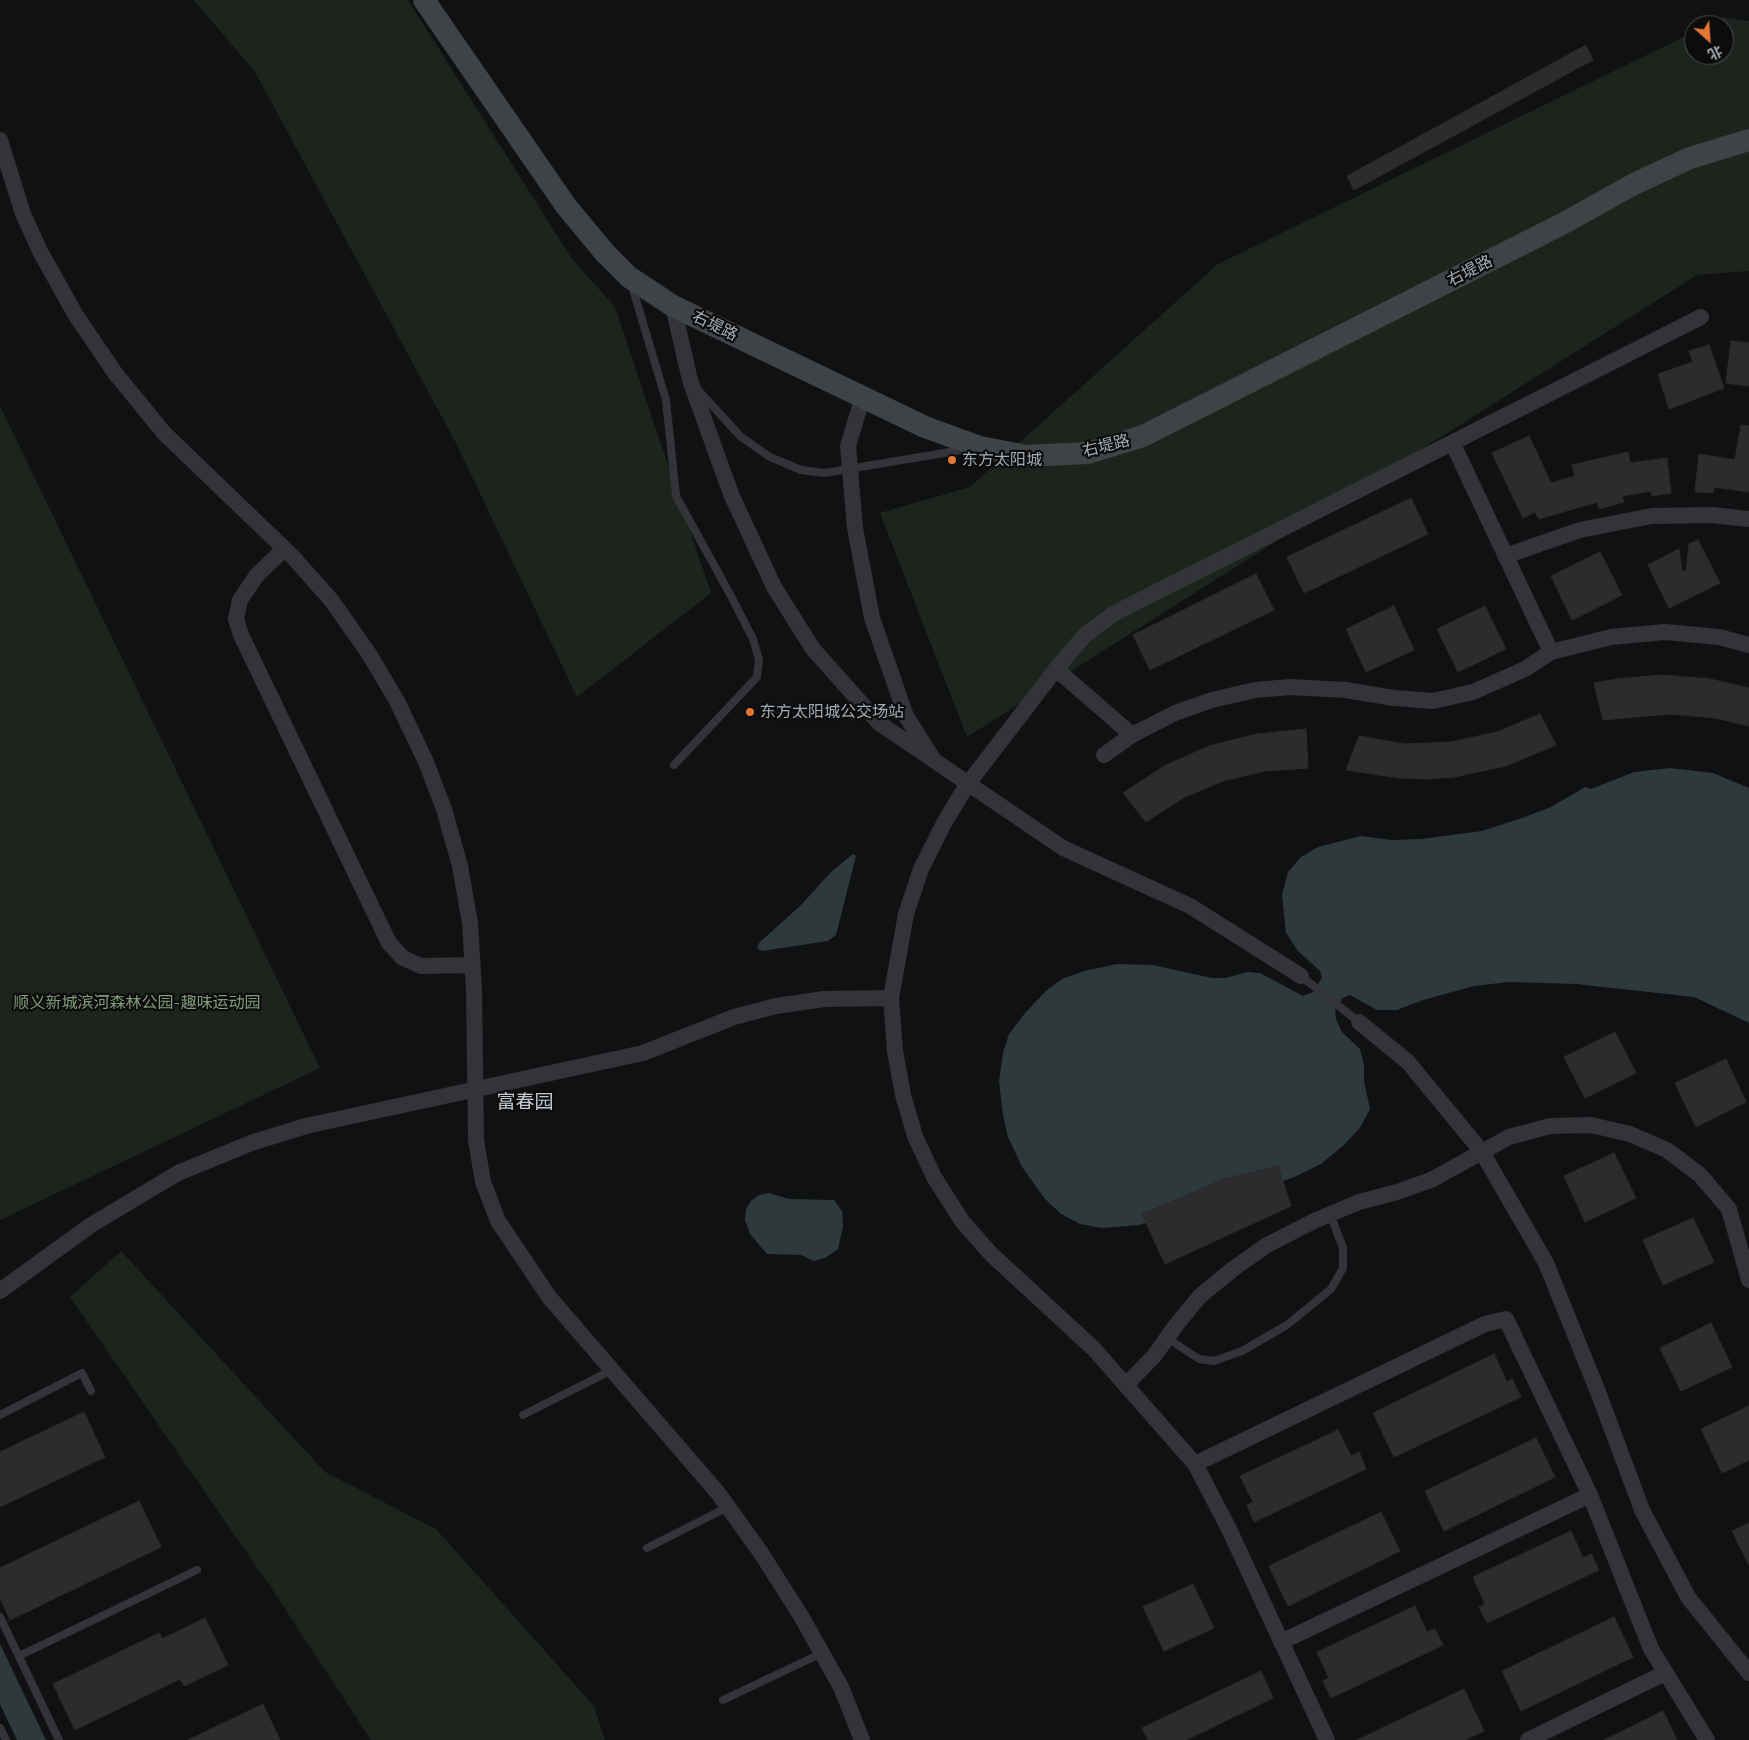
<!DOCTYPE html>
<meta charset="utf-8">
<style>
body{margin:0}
#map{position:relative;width:1749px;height:1740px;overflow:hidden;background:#101112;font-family:Raleway,"Noto Sans SC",sans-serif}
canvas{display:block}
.north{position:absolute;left:1684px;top:15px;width:50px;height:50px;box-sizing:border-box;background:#0c0c0d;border:1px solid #484c4f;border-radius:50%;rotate:154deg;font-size:14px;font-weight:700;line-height:20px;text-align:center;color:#a3acb2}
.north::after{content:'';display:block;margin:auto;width:18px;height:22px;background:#e57735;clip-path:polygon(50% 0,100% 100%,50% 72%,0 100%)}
</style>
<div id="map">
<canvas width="1749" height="1740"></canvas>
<div class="north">北</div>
</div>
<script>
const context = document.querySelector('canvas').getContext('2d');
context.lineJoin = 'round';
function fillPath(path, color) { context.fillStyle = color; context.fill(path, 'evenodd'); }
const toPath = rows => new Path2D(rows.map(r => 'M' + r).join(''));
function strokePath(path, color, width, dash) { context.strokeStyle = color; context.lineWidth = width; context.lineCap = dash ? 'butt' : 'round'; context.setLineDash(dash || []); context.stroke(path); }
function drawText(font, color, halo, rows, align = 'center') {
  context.font = font + ' Raleway,"Noto Sans SC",sans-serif'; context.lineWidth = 4.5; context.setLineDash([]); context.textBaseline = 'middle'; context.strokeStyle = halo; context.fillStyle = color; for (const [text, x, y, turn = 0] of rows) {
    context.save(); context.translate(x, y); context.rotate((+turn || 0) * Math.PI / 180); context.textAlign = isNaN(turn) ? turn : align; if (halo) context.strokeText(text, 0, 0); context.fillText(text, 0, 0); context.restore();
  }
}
const green = toPath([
 [194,0,408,0,572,259,615,307,711,593,577,697,456,443,255,72],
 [1723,17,1749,21,1749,271,1697,275,967,737,880,513,970,487,1218,264,1694,32,1694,55,1724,55,1724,25,1708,25],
 [0,406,320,1068,0,1220],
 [121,1251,325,1472,436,1529,594,1706,605,1740,371,1740,274,1592,70,1297]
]);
const water = toPath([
 [1670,768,1713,773,1749,788,1749,1023,1694,997,1576,984,1509,982,1474,986,1423,1000,1397,1010,1377,1010,1350,995,1343,998,1335,1009,1336,1019,1342,1032,1360,1049,1364,1065,1364,1081,1370,1109,1360,1128,1344,1145,1321,1164,1292,1178,1139,1225,1102,1228,1080,1224,1061,1214,1045,1199,1022,1167,1008,1137,1003,1115,999,1081,1003,1053,1009,1034,1025,1013,1046,991,1062,979,1084,971,1117,964,1153,965,1212,978,1225,978,1248,972,1260,973,1303,996,1313,992,1322,978,1320,971,1298,951,1286,933,1282,895,1288,872,1301,857,1318,847,1361,836,1392,840,1421,839,1482,831,1525,817,1551,807,1585,787,1591,789,1634,772],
 [853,854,856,856,836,935,828,941,762,951,757,948,759,943,801,905,832,871],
 [769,1193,789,1199,834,1200,842,1211,843,1226,838,1249,825,1258,814,1261,801,1255,767,1254,750,1234,745,1220,746,1209,751,1201,759,1195],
 [0,1644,46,1740,17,1740,0,1704]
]);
const building = toPath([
 [1586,45,1593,60,1354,190,1347,176,1586,45],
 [1731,341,1749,343,1749,386,1726,383,1731,341],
 [1709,345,1724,388,1669,409,1658,374,1693,362,1689,351,1709,345],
 [1741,425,1749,426,1749,492,1714,487,1713,493,1695,492,1699,454,1735,460,1741,425],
 [1529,436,1551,483,1575,476,1572,465,1628,452,1630,463,1667,458,1671,493,1652,496,1651,491,1622,496,1624,502,1599,509,1597,502,1539,519,1535,512,1523,518,1492,453,1529,436],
 [1411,498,1428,534,1304,593,1287,557,1411,498],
 [1698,540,1720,583,1669,608,1648,565,1679,549,1682,571,1686,571,1689,544,1698,540],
 [1600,552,1622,595,1572,620,1551,576,1600,552],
 [1256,574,1274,610,1150,670,1133,635,1256,574],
 [1394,606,1414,650,1366,672,1346,629,1394,606],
 [1485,606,1506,649,1458,672,1437,629,1485,606],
 [1663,675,1710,679,1749,688,1749,726,1715,718,1670,714,1603,720,1594,683,1617,679,1663,675],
 [1540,714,1556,745,1506,766,1454,777,1427,779,1399,778,1346,770,1359,736,1405,744,1451,742,1497,732,1540,714],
 [1306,729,1308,768,1265,771,1223,781,1183,798,1146,822,1123,793,1164,766,1209,746,1257,734,1306,729],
 [1615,1032,1636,1073,1585,1098,1564,1057,1615,1032],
 [1726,1059,1746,1102,1696,1127,1675,1083,1726,1059],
 [1614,1153,1636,1198,1585,1222,1564,1176,1614,1153],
 [1278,1166,1291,1206,1165,1264,1142,1214,1224,1179,1278,1166],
 [1693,1218,1714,1262,1663,1285,1643,1240,1693,1218],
 [1711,1323,1732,1367,1681,1391,1660,1348,1711,1323],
 [1494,1354,1507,1382,1512,1379,1521,1397,1394,1457,1373,1413,1494,1354],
 [1749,1406,1749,1460,1722,1473,1701,1429,1749,1406],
 [84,1412,105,1457,0,1507,0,1452,84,1412],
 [1338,1430,1351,1456,1359,1452,1366,1469,1254,1522,1247,1505,1253,1502,1240,1476,1338,1430],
 [1536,1438,1555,1477,1444,1531,1425,1491,1536,1438],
 [139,1501,161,1547,10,1620,0,1598,0,1568,139,1501],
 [1381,1512,1400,1551,1288,1606,1269,1566,1381,1512],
 [1749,1523,1749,1565,1732,1531,1749,1523],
 [1571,1531,1583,1558,1591,1554,1599,1570,1487,1623,1479,1607,1485,1604,1473,1577,1571,1531],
 [1193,1584,1214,1628,1164,1651,1143,1607,1193,1584],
 [1415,1606,1427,1632,1435,1629,1443,1645,1331,1698,1323,1681,1329,1678,1317,1652,1415,1606],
 [1614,1617,1633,1657,1521,1711,1502,1671,1614,1617],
 [205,1618,228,1665,184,1686,180,1679,75,1730,53,1684,159,1633,162,1639,205,1618],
 [1261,1671,1273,1698,1186,1740,1148,1740,1142,1728,1261,1671],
 [1464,1689,1484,1731,1465,1740,1357,1740,1464,1689],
 [263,1704,280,1740,188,1740,263,1704],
 [1663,1711,1677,1740,1604,1740,1663,1711]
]);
const lane = toPath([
 [632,286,666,400,676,496,731,596,753,639,759,660,757,677,674,765],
 [699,391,740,436,770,457,801,470,824,473,968,449],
 [1301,976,1359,1022],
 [1167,1338,1199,1359,1214,1361,1242,1351,1287,1325,1331,1289,1343,1268,1343,1248,1330,1214],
 [0,1415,82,1373,91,1391],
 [523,1415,612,1370],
 [647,1548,728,1507],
 [0,1617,59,1740],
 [19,1656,197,1570],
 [723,1700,822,1653],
 [0,1728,6,1740]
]);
const street = toPath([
 [0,140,23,214,41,253,75,314,115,373,164,433,293,557,332,601,369,654,397,701,426,762,444,809,460,866,470,923,474,989,476,1140,483,1182,498,1221,549,1297,718,1493,761,1553,801,1616,841,1687,862,1740],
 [673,306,690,380,731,494,774,587,813,649,879,723,1063,848,1190,906,1301,976],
 [863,396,848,446,855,528,872,618,906,716,932,757],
 [1453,444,1551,652],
 [284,549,257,575,240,600,236,619,241,635,389,943,403,958,421,966,472,965],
 [1505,556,1580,530,1652,516,1712,515,1749,519],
 [1056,669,1132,735],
 [1104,755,1132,735,1175,713,1212,700,1255,690,1290,687,1346,690,1394,698,1433,701,1473,692,1525,669,1551,652,1611,637,1665,632,1719,637,1749,645],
 [1359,1022,1408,1062,1482,1152,1546,1263,1598,1392,1642,1510,1688,1597,1749,1673],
 [0,1291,91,1225,178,1173,251,1143,306,1126,643,1053,734,1017,776,1006,824,999,891,998],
 [1126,1385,1154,1356,1177,1324,1200,1296,1233,1269,1267,1245,1314,1221,1359,1202,1397,1192,1431,1180,1509,1137,1550,1126,1591,1125,1630,1134,1667,1150,1700,1175,1729,1209,1749,1280],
 [1195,1464,1485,1324,1506,1319,1590,1495,1651,1649,1707,1740],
 [1281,1642,1590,1495],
 [1327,1740,1229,1529,1195,1464,1094,1349,991,1254,962,1221,934,1177,915,1136,903,1095,895,1051,891,998,906,914,921,869,944,823,967,785,1056,669,1085,635,1113,614,1701,317],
 [1528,1740,1665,1673]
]);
const secondary = toPath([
 [424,0,566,206,605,253,629,277,673,306,925,427,980,447,1027,456,1088,453,1143,436,1566,222,1634,184,1690,158,1749,140]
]);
const markers = [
 [952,460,5,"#e57735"],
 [750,712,5,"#e57735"]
];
const streetNames = [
 ["右堤路",1470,271,-27],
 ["右堤路",715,326,26],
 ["右堤路",1106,446,-14]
];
const poiNames = [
 ["东方太阳城",962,460],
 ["东方太阳城公交场站",760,712]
];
const parkNames = [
 ["顺义新城滨河森林公园-趣味运动园",137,1003]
];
const quarterNames = [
 ["富春园",525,1102]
];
fillPath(green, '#1e241d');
fillPath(water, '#2d393b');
fillPath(building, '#2c2c2e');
strokePath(building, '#2b2b2e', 1);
strokePath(lane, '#323437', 8);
strokePath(street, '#323437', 16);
strokePath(secondary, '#404346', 22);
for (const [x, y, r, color] of markers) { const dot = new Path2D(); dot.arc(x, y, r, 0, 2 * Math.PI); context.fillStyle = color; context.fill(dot); strokePath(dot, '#0c0c0d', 2); }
drawText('16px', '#a3acb2', '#0c0c0d', streetNames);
drawText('16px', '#a3acb2', '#0c0c0d', poiNames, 'left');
drawText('16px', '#829c7a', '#0c0c0d', parkNames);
drawText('19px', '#c3c9ce', '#0c0c0d', quarterNames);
</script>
